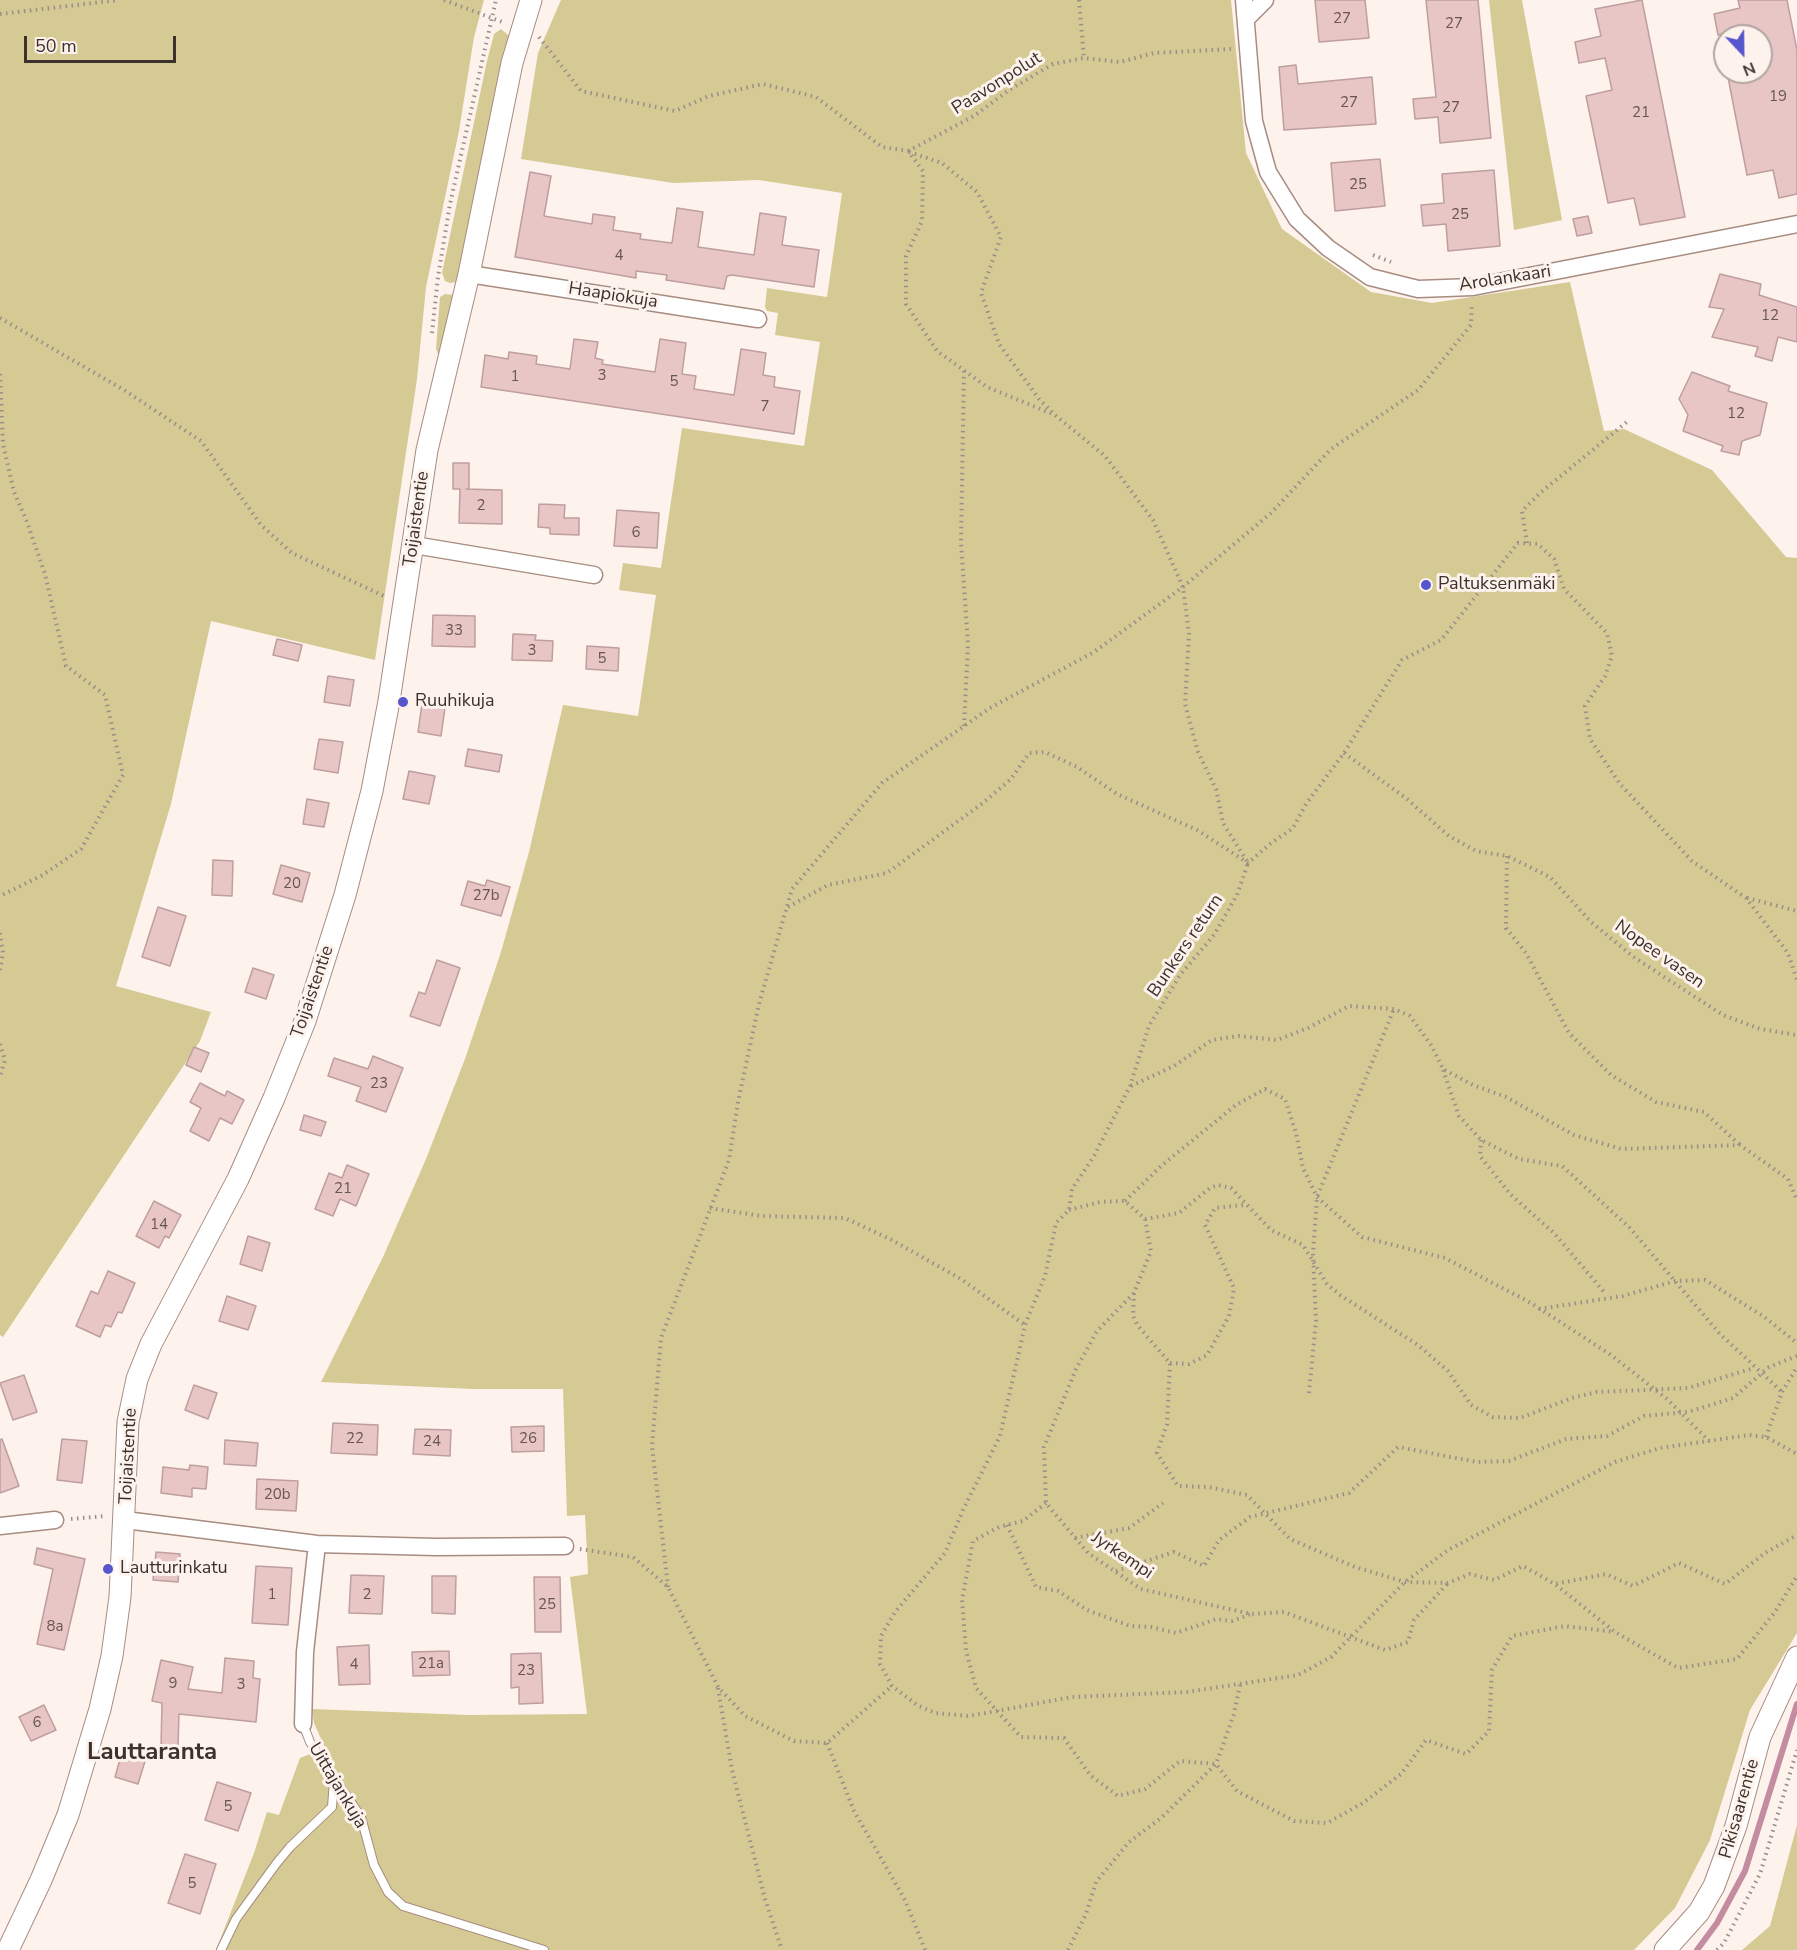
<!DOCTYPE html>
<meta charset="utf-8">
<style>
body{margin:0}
#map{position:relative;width:1797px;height:1950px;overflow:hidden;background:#fef2ed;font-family:"Nunito Sans",sans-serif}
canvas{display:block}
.north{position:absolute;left:1713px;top:24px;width:60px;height:60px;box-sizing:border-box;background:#fef2ed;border:2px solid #b0a5a0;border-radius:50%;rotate:158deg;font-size:16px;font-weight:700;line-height:24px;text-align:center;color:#3c312c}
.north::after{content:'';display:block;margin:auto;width:21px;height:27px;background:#55c;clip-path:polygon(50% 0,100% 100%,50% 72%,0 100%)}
.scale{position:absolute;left:24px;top:36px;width:152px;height:27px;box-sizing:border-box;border:3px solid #3c312c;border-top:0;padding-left:8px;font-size:18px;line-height:21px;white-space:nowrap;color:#3c312c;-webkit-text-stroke:4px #fef2ed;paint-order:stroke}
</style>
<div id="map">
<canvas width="1797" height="1950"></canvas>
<div class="north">N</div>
<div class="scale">50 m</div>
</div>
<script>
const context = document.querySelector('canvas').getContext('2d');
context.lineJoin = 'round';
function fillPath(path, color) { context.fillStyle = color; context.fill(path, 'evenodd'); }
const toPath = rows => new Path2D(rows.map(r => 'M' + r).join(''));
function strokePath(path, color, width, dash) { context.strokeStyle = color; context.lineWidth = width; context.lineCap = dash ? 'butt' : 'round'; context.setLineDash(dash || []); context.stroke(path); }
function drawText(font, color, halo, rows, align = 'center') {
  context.font = font + ' "Nunito Sans",sans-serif'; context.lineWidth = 6; context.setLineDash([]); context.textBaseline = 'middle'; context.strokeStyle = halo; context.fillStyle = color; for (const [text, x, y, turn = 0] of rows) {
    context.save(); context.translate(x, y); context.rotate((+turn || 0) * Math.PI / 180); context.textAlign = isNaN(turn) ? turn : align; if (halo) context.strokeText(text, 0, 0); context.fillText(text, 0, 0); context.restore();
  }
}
const green = toPath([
 [0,0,484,0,474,37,459,131,426,287,417,379,375,660,211,621,171,804,116,986,211,1012,200,1041,3,1337,0,1335],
 [561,0,1231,0,1246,153,1282,229,1371,292,1432,303,1570,282,1604,431,1624,429,1712,470,1786,557,1797,558,1797,1633,1750,1710,1710,1840,1675,1908,1634,1950,216,1950,254,1853,267,1812,279,1815,300,1758,325,1748,314,1723,312,1709,469,1715,587,1714,570,1577,588,1574,585,1515,567,1516,563,1389,473,1389,321,1382,383,1257,426,1159,465,1059,501,952,529,852,563,705,638,716,656,595,619,590,623,563,661,568,682,428,804,446,820,342,775,335,778,313,767,311,765,307,767,288,827,297,842,193,759,180,673,183,521,159,538,53],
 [1489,0,1522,0,1562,220,1514,230],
 [501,29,509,36,499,73,456,282,450,283,445,281,442,273,487,61,494,34],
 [445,294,453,295,439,356,436,349,440,297],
 [1797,1825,1797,1950,1742,1950,1770,1926]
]);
const stream = toPath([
 [1697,1950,1717,1923,1745,1871,1797,1704]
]);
const building = toPath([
 [1315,0,1365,0,1369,38,1319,42,1315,0],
 [1426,0,1478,0,1491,138,1440,143,1438,117,1415,119,1413,99,1436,97,1426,0],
 [1642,0,1685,217,1640,225,1634,198,1608,203,1586,96,1612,90,1605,58,1579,63,1575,42,1601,36,1595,9,1642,0],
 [1738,0,1787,0,1797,50,1797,194,1779,198,1773,170,1747,175,1727,72,1761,72,1761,36,1746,36,1744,30,1718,35,1714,14,1740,8,1738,0],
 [1296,65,1298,84,1372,77,1376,124,1284,130,1279,67,1296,65],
 [1380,159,1385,206,1335,211,1331,163,1380,159],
 [1494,170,1500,246,1448,251,1446,224,1423,226,1421,205,1444,203,1442,174,1494,170],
 [530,172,551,176,544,216,592,224,593,214,615,217,613,230,641,234,640,239,672,243,677,208,703,212,698,247,754,255,760,213,786,217,782,245,819,250,814,287,732,275,727,276,724,289,666,280,667,275,636,271,636,278,515,257,530,172],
 [1588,216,1592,233,1577,236,1573,219,1588,216],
 [1720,274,1761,284,1759,295,1797,307,1797,342,1778,337,1772,361,1755,356,1758,347,1712,337,1724,309,1709,307,1720,274],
 [574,339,598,342,595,358,603,360,602,364,655,372,660,339,686,343,682,374,696,376,694,389,734,395,741,349,766,353,763,375,775,377,774,387,800,391,794,434,481,387,485,355,508,359,509,352,537,356,536,364,570,369,574,339],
 [1692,372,1730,386,1728,391,1767,403,1760,435,1742,441,1739,455,1721,451,1723,446,1683,431,1688,415,1679,399,1692,372],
 [453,463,469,463,469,489,466,489,502,490,502,524,459,523,460,489,453,489,453,463],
 [539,504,565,505,564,518,579,518,579,535,550,534,550,528,538,527,539,504],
 [617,510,659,513,657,548,614,546,617,510],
 [433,615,475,616,475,647,432,646,433,615],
 [513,634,536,635,535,640,553,641,552,661,512,660,513,634],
 [277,639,302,645,298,661,273,655,277,639],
 [587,646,619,648,618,671,586,669,587,646],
 [328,676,354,680,350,706,324,702,328,676],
 [422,704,445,708,441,736,418,732,422,704],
 [319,739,343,742,338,773,314,769,319,739],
 [468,749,502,755,499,772,465,766,468,749],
 [409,771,435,776,429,804,403,799,409,771],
 [307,799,329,803,324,827,303,824,307,799],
 [213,860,233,861,232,896,212,895,213,860],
 [281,865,310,873,302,902,273,894,281,865],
 [487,880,510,887,501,916,461,905,468,881,485,886,487,880],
 [158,907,186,916,170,966,142,957,158,907],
 [437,960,460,968,440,1026,410,1016,419,992,425,994,437,960],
 [253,968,274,975,266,999,245,992,253,968],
 [194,1047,209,1053,201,1072,186,1065,194,1047],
 [373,1056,403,1068,386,1112,356,1101,361,1087,328,1076,334,1058,368,1069,373,1056],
 [200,1083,225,1096,227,1091,244,1100,232,1124,220,1118,209,1141,190,1131,201,1108,190,1102,200,1083],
 [304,1115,326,1122,321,1136,300,1130,304,1115],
 [347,1165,369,1174,356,1206,340,1199,333,1216,315,1209,329,1173,342,1178,347,1165],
 [154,1201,181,1215,169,1238,165,1236,159,1248,136,1236,154,1201],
 [248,1236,270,1243,262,1271,240,1264,248,1236],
 [108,1271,135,1283,122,1313,118,1312,111,1327,105,1325,100,1337,76,1326,91,1291,98,1294,108,1271],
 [227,1296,256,1306,248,1330,219,1321,227,1296],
 [24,1375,37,1412,13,1420,0,1383,24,1375],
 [194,1385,217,1393,208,1419,185,1410,194,1385],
 [333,1423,378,1425,377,1455,331,1453,333,1423],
 [544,1426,544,1451,512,1452,511,1427,544,1426],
 [415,1429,451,1430,450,1456,413,1454,415,1429],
 [2,1439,19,1486,0,1493,0,1440,2,1439],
 [62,1439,87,1441,82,1483,57,1480,62,1439],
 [225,1440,258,1443,256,1466,224,1464,225,1440],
 [190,1465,208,1467,206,1489,192,1488,192,1497,161,1493,163,1467,189,1470,190,1465],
 [257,1479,298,1481,296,1511,256,1509,257,1479],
 [37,1548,85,1559,64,1650,37,1644,53,1569,34,1564,37,1548],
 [156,1552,180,1554,178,1582,153,1580,156,1552],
 [256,1566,292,1568,288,1625,252,1623,256,1566],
 [351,1575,384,1576,382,1614,349,1613,351,1575],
 [432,1576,456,1576,455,1614,432,1613,432,1576],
 [534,1577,560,1577,561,1632,535,1632,534,1577],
 [369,1645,370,1684,339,1685,337,1647,369,1645],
 [449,1651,450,1675,413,1676,412,1652,449,1651],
 [541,1653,543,1703,519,1704,519,1687,511,1688,511,1654,541,1653],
 [225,1658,254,1661,253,1678,260,1679,256,1722,179,1714,178,1747,161,1746,162,1703,152,1701,161,1660,193,1667,188,1689,222,1693,225,1658],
 [44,1705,56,1730,31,1741,19,1717,44,1705],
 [122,1752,146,1758,138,1784,115,1777,122,1752],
 [217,1782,251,1793,238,1831,205,1820,217,1782],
 [185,1854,216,1864,200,1914,168,1903,185,1854]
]);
const path = toPath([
 [444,0,505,23],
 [1079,0,1084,58],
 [0,14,119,0],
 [539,37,581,91,675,111,709,96,763,84,816,97,882,147,908,151,923,171,922,221,906,256,906,304,937,351,987,387,1055,415,1105,456,1153,520,1183,587,1189,634,1185,704,1198,752,1216,789,1223,823,1248,863,1237,895,1214,935,1180,975,1149,1026,1130,1086,1094,1156,1072,1189,1069,1210,1056,1223,1045,1276,1025,1325,1000,1436,963,1510,945,1553,895,1612,881,1636,880,1664,892,1686,917,1705,935,1713,969,1716,1072,1697,1187,1692,1298,1675,1331,1657,1405,1582,1448,1550,1615,1462,1660,1448,1749,1435,1766,1437,1797,1454],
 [908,151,974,116,1009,90,1053,64,1084,58,1120,62,1154,53,1232,49],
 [909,152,942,163,977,192,1001,237,981,293,999,344,1039,399,1054,414],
 [1373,255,1391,262],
 [0,318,124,390,201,441,261,525,292,553,386,597],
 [432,333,438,277,450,204,496,0],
 [0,374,3,444,14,492,27,522,45,574,66,666,105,695,123,775,81,849,41,876,0,896],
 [1527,543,1522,511,1540,493,1628,421],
 [964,726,968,644,961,542,964,371],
 [1344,753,1407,799,1449,836,1476,851,1507,856,1550,877,1591,922,1635,958,1723,1015,1760,1029,1797,1035],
 [1507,856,1506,928,1526,953,1569,1033,1611,1075,1656,1102,1704,1112,1740,1145],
 [1747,898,1797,911],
 [788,907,828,885,887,873,983,803,1011,779,1029,753,1045,752,1077,767,1117,794,1197,830,1248,863,1270,844,1293,828,1306,804,1344,753,1402,660,1441,640,1518,543,1538,544,1554,559,1564,589,1607,633,1612,656,1605,676,1585,706,1590,739,1620,784,1692,861,1746,898,1788,953,1797,980],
 [0,933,3,953,0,970],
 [0,1044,5,1060,0,1076],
 [1443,1070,1459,1116,1481,1140,1519,1159,1562,1166,1629,1227,1719,1333,1782,1392],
 [1131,1086,1174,1066,1212,1040,1239,1036,1277,1040,1308,1028,1349,1006,1394,1009,1410,1016,1431,1045,1443,1069,1473,1085,1506,1097,1574,1135,1621,1149,1740,1145,1788,1179,1797,1200],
 [1481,1140,1480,1156,1511,1195,1554,1233,1604,1292],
 [1125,1201,1161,1166,1236,1105,1265,1089,1285,1099,1296,1133,1303,1168,1317,1197,1362,1237,1445,1258,1531,1303,1611,1355,1667,1399,1709,1441],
 [710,1208,761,1216,845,1218,890,1239,961,1279,1025,1325],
 [1069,1210,1100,1202,1125,1201,1145,1219,1151,1251,1134,1293,1097,1331,1076,1369,1044,1447,1046,1503,1088,1553,1141,1589,1251,1614,1284,1612,1385,1650,1408,1642,1414,1620,1448,1583],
 [1145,1219,1179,1213,1210,1188,1218,1185,1231,1188,1271,1230,1303,1245,1327,1284,1340,1295,1418,1345,1448,1371,1471,1405,1493,1417,1520,1418,1572,1398,1597,1392,1688,1388,1754,1368],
 [1134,1293,1133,1316,1138,1326,1170,1363,1167,1424,1157,1453,1178,1486,1208,1487,1247,1495,1290,1539,1355,1567,1405,1582,1448,1583,1470,1574,1494,1580,1523,1566,1555,1584,1606,1574,1633,1586,1679,1563,1725,1584,1765,1553,1797,1535],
 [1539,1309,1623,1296,1675,1281,1705,1280,1763,1316,1797,1343],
 [1170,1363,1189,1364,1207,1355,1229,1316,1234,1288,1205,1225,1215,1208,1244,1205],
 [1309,1393,1316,1321,1313,1253,1317,1197,1394,1009],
 [1766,1437,1782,1392,1797,1367],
 [1046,1503,1023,1521,999,1527,973,1541,962,1600,966,1650,976,1688,1021,1737,1064,1738,1090,1775,1118,1796,1145,1789,1180,1761,1216,1764,1237,1791,1294,1821,1327,1823,1363,1803,1401,1774,1426,1740,1466,1754,1489,1731,1492,1670,1512,1636,1565,1626,1615,1632],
 [71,1519,105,1516],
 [1007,1525,1036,1587,1058,1591,1087,1610,1130,1626,1151,1627,1176,1633,1216,1619,1232,1621,1251,1614],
 [1075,1538,1129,1528,1163,1503],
 [580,1549,633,1557,668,1587,718,1687,745,1716,794,1741,827,1743,892,1686],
 [1116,1571,1174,1552,1204,1566,1219,1540,1250,1517,1349,1493,1398,1447,1477,1462,1509,1461,1566,1439,1607,1436,1644,1416,1688,1412,1733,1398,1769,1367,1797,1356],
 [1556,1585,1615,1632,1678,1668,1737,1659,1775,1612,1797,1576],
 [668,1587,652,1446,661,1338,729,1160,738,1102,759,1004,792,889,882,783,990,708,1094,652,1183,587,1271,513,1331,449,1418,390,1471,325,1472,303],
 [718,1688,732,1770,765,1899,782,1950],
 [827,1743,854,1811,905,1900,925,1950],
 [1068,1950,1086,1914,1096,1882,1129,1842,1161,1818,1216,1764,1234,1714,1240,1685],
 [1717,1950,1724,1943,1760,1874,1797,1750]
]);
const service = toPath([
 [303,1724,310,1742,361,1817,374,1865,388,1892,403,1906,544,1950],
 [221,1950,236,1919,276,1864,290,1847,332,1807,334,1781]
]);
const minor = toPath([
 [1244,0,1254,121,1268,172,1297,219,1328,248,1370,277,1418,289,1473,287,1797,224],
 [1246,19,1265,0],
 [469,274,758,319],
 [414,545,594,575],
 [125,1520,317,1544,436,1547,565,1546],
 [0,1526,55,1520],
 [303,1724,305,1652,317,1544]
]);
const tertiary = toPath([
 [8,1950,41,1880,68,1815,100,1709,112,1656,120,1597,128,1422,137,1379,151,1344,238,1179,274,1098,305,1021,345,895,372,791,389,701,427,450,469,274,512,63,531,0],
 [1665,1950,1699,1912,1714,1886,1736,1826,1760,1737,1797,1657]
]);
const markers = [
 [1426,585,6,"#55c"],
 [403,702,6,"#55c"],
 [108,1569,6,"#55c"]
];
const numberNames = [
 ["27",1342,19],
 ["27",1454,24],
 ["19",1778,97],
 ["27",1349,103],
 ["27",1451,108],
 ["21",1641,113],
 ["25",1358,185],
 ["25",1460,215],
 ["4",619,256],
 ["12",1770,316],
 ["3",602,376],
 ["1",515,377],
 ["5",674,382],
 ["7",765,407],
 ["12",1736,414],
 ["2",481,506],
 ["6",636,533],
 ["33",454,631],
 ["3",532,651],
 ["5",602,659],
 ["20",292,884],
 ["27b",486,896],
 ["23",379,1084],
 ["21",343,1189],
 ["14",159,1225],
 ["22",355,1439],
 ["26",528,1439],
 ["24",432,1442],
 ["20b",277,1495],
 ["1",272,1595],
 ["2",367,1595],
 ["25",547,1605],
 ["8a",55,1627],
 ["21a",431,1664],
 ["4",354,1665],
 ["23",526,1671],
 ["9",173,1684],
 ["3",241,1685],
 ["6",37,1723],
 ["5",228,1807],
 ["5",192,1884]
];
const streetNames = [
 ["Paavonpolut",997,84,-32],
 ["Arolankaari",1505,279,-9],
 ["Haapiokuja",613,296,9],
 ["Toijaistentie",417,519,-82],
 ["Bunkers return",1186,946,-56],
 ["Nopee vasen",1659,955,35],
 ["Toijaistentie",313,992,-71],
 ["Toijaistentie",129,1456,-87],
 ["Jyrkempi",1122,1556,34],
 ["Uittajankuja",337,1786,59],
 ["Pikisaarentie",1740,1809,-74]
];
const poiNames = [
 ["Paltuksenmäki",1438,585],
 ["Ruuhikuja",415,702],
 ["Lautturinkatu",120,1569]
];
const districtNames = [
 ["Lauttaranta",152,1753]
];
fillPath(green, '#d5c994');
strokePath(stream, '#c38ca1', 6);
fillPath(building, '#e7c6c5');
strokePath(building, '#be9e9e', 1.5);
strokePath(service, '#a78c80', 10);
strokePath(minor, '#a78c80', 19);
strokePath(tertiary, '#a78c80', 23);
strokePath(path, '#998e89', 4, [1.5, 4.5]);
strokePath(service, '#fff', 8);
strokePath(minor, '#fff', 16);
strokePath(tertiary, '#fff', 21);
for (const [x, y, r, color] of markers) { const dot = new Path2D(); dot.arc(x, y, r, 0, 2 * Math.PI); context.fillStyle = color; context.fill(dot); strokePath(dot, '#fef2ed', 2); }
drawText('15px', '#675652', null, numberNames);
drawText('18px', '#3c312c', '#fef2ed', streetNames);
drawText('18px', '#3c312c', '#fef2ed', poiNames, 'left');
drawText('bold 24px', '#3c312c', '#fef2ed', districtNames);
</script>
